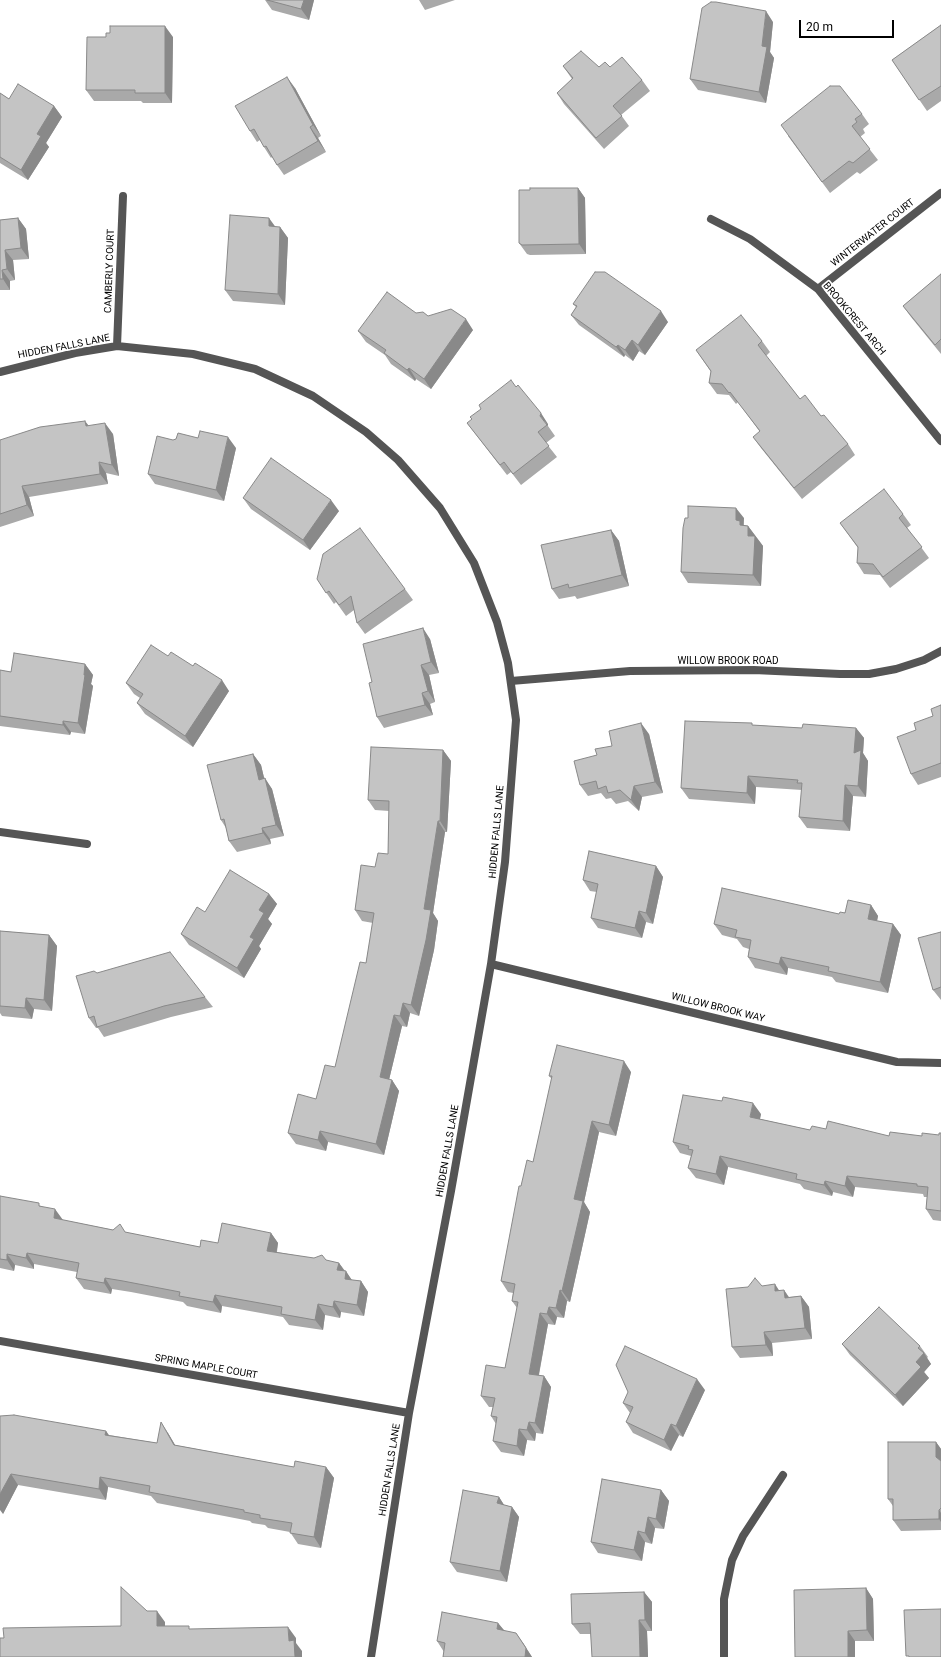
<!DOCTYPE html>
<style>
body{margin:0}
#map{position:relative;width:941px;height:1657px;overflow:hidden;background:#fff;font-family:Roboto,sans-serif}
canvas{display:block}
.scale{position:absolute;left:799px;top:20px;width:95px;height:18px;box-sizing:border-box;border:2px solid #000;border-top:0;padding-left:5px;font-size:12px;line-height:14px;white-space:nowrap;color:#000;-webkit-text-stroke:3px #fff;paint-order:stroke}
</style>
<div id="map">
<canvas width="941" height="1657"></canvas>
<div class="scale">20 m</div>
</div>
<script>
const context = document.querySelector('canvas').getContext('2d');
context.lineJoin = 'round';
const toPath = rows => new Path2D(rows.map(r => 'M' + r).join(''));
function strokePath(path, color, width, dash) { context.strokeStyle = color; context.lineWidth = width; context.lineCap = dash ? 'butt' : 'round'; context.setLineDash(dash || []); context.stroke(path); }
function fillPath(path, color) { context.fillStyle = color; context.fill(path, 'evenodd'); }
function drawText(font, color, halo, rows, align = 'center') {
  context.font = font + ' Roboto,sans-serif'; context.lineWidth = 3.5; context.setLineDash([]); context.textBaseline = 'middle'; context.strokeStyle = halo; context.fillStyle = color; for (const [text, x, y, turn = 0] of rows) {
    context.save(); context.translate(x, y); context.rotate((+turn || 0) * Math.PI / 180); context.textAlign = isNaN(turn) ? turn : align; if (halo) context.strokeText(text, 0, 0); context.fillText(text, 0, 0); context.restore();
  }
}
const minor = toPath([
 [711,219,750,239,818,289,941,441],
 [818,289,941,193],
 [117,346,123,196],
 [0,372,75,353,117,346,193,354,255,369,313,396,366,432,398,460,440,508,474,563,497,622,508,663,516,720,505,862,491,964,451,1191,409,1413,371,1657],
 [511,681,630,671,754,670,840,674,869,674,896,669,924,660,941,651],
 [0,832,87,844],
 [491,964,897,1062,941,1063],
 [0,1341,409,1413],
 [724,1657,724,1599,732,1560,743,1536,783,1475]
]);
const wall = toPath([
 [265,0,314,0,309,20,272,10],
 [419,0,455,0,425,10],
 [773,22,770,52,774,58,766,103,698,90,690,79],
 [941,25,941,101,927,111,892,60],
 [173,37,172,103,143,103,141,101,94,101,86,90],
 [563,66,610,67,642,80,650,91,621,115,629,126,604,149,564,104,557,93,572,79],
 [295,88,321,136,318,138,326,152,284,175,277,165,272,157,271,158,264,147,260,140,257,142,250,131],
 [0,93,9,99,54,106,62,117,46,143,49,147,28,180,0,163],
 [862,114,869,124,863,129,865,133,860,137,878,160,860,174,857,172,830,193,788,136],
 [578,188,585,198,586,254,530,255,527,254,519,243],
 [18,218,26,229,29,259,13,260,15,280,10,281,10,290,0,290,0,220],
 [280,227,288,238,285,305,233,301,225,290],
 [941,274,941,354,911,317,903,306],
 [573,304,668,322,645,355,639,351,633,361,625,355,624,357,579,325,571,315,576,307],
 [416,313,473,330,431,389,416,379,415,381,391,364,385,355,366,342,358,331],
 [762,341,770,352,766,356,800,399,821,416,848,444,855,455,802,499,761,448,753,437,760,432,738,402,736,404,729,395,717,394,709,383,711,372,696,350],
 [467,423,548,424,548,426,555,436,546,443,557,457,521,485,511,472,507,475],
 [89,426,113,434,119,476,106,473,108,484,29,497,34,516,0,527,0,440],
 [173,440,236,448,224,501,155,484,148,474],
 [243,498,339,511,310,550,251,509],
 [903,514,911,525,907,528,929,558,890,588,880,575,864,574,857,563,858,548,840,523],
 [688,518,744,518,744,525,748,526,763,546,761,586,688,583,681,572],
 [611,530,619,541,629,586,577,599,575,596,559,599,552,589],
 [317,579,405,589,413,600,365,634,357,623,354,610,346,616,336,602,334,604],
 [430,639,439,673,429,675,435,702,430,704,433,715,384,728,377,717,372,682],
 [168,656,229,691,193,747,145,714,137,703,140,698,134,694,126,683],
 [85,664,93,675,91,684,93,686,85,734,71,732,70,735,0,726,0,670,11,672],
 [941,705,941,777,918,785,911,774,916,730,933,716],
 [753,725,802,728,856,728,864,738,863,753,868,761,866,797,853,796,850,831,807,828,799,817,802,790,756,787,755,804,689,799,681,788],
 [649,734,663,793,642,797,639,811,628,801,616,804,611,798,606,799,601,793,588,796,580,785,597,755,612,746],
 [443,750,451,761,447,832,445,832,433,913,438,921,434,950,419,1016,410,1013,407,1027,402,1026,389,1080,392,1080,399,1091,384,1155,328,1142,326,1151,296,1144,288,1133,316,1099,335,1067,366,963,373,923,362,921,355,910,375,867,388,854,389,811,375,810,368,800],
 [253,754,261,765,264,778,272,789,284,836,270,839,271,844,237,852,229,841,226,828,221,820],
 [656,866,663,877,653,924,646,922,642,938,598,928,591,918,597,892,590,891,583,880],
 [269,894,277,904,268,919,272,924,259,946,261,949,244,978,189,945,181,934,205,912],
 [871,905,878,916,877,921,893,924,901,935,888,993,836,982,832,977,788,968,787,975,755,968,748,957,749,949,743,947,737,939,722,935,714,924,839,914],
 [0,931,49,935,57,946,52,1011,34,1009,32,1019,2,1016,0,1013],
 [941,932,941,1000,933,990],
 [97,973,205,997,213,1007,171,1017,104,1037,98,1028,96,1028,89,1018],
 [631,1072,616,1136,599,1132,584,1202,590,1212,570,1302,567,1301,564,1318,557,1317,555,1325,548,1324,539,1375,544,1376,551,1387,543,1434,536,1433,535,1441,527,1440,524,1456,501,1452,493,1441,496,1424,491,1416,493,1407,489,1407,481,1396,505,1368,517,1308,512,1301,513,1293,508,1292,501,1281,521,1186,533,1162,552,1079,549,1076],
 [761,1114,760,1119,810,1130,826,1129,889,1136,922,1136,939,1135,941,1133,941,1221,933,1220,926,1209,927,1197,924,1197,923,1194,855,1187,853,1197,833,1192,832,1196,804,1189,800,1184,728,1167,724,1185,696,1178,688,1168,691,1156,680,1153,673,1142],
 [0,1196,41,1206,63,1220,200,1247,271,1233,278,1243,277,1252,339,1263,352,1280,361,1281,368,1292,364,1316,341,1312,340,1318,325,1315,323,1330,289,1325,283,1317,222,1306,221,1313,187,1306,183,1302,131,1292,112,1289,111,1294,84,1289,76,1278,77,1272,34,1264,34,1269,15,1265,14,1271,0,1268],
 [762,1286,779,1291,784,1290,789,1297,801,1296,809,1307,812,1339,772,1343,773,1356,740,1358,732,1347],
 [842,1344,920,1346,928,1357,927,1358,931,1364,924,1372,929,1378,903,1406,850,1355],
 [705,1390,683,1437,679,1435,671,1451,633,1433,626,1422,630,1413,623,1403],
 [0,1416,106,1431,109,1435,157,1443,168,1433,175,1445,294,1467,326,1467,334,1478,321,1548,298,1544,290,1532,268,1528,265,1525,252,1523,250,1521,157,1503,151,1496,108,1487,106,1500,18,1485,3,1514],
 [936,1442,941,1449,941,1530,901,1531,893,1520,893,1506,888,1499],
 [661,1490,669,1501,664,1529,655,1528,652,1544,645,1542,642,1561,598,1553,591,1542],
 [499,1497,504,1505,512,1507,519,1517,507,1582,457,1572,450,1562],
 [866,1588,873,1599,874,1641,855,1641,795,1657],
 [644,1592,652,1602,652,1631,647,1631,648,1657,592,1657,591,1634,580,1634,572,1624],
 [498,1623,504,1630,523,1643,532,1657,443,1657,444,1652,437,1641]
]);
const shadedWall = toPath([
 [304,0,314,0,309,20,301,9],
 [766,11,773,22,770,52,774,58,766,103,759,92,762,46],
 [165,26,173,37,172,103,165,93],
 [287,77,295,88,321,136,313,125],
 [54,106,62,117,46,143,49,147,28,180,21,170,37,134],
 [310,127,318,138,326,152,318,141],
 [578,188,585,198,586,254,579,244],
 [18,218,26,229,29,259,21,248],
 [269,218,277,229,269,226],
 [280,227,288,238,285,305,278,294],
 [5,250,13,260,15,280,7,269],
 [2,270,10,281,10,290,3,279],
 [661,311,668,322,645,355,638,345],
 [466,319,473,330,431,389,424,379],
 [632,340,639,351,633,361,625,350],
 [618,345,625,355,624,357,616,347],
 [409,368,416,379,415,381,407,370],
 [541,413,548,424,548,426,540,416],
 [85,421,93,431,86,426],
 [105,423,113,434,119,476,112,465],
 [228,437,236,448,224,501,216,490],
 [99,462,106,473,108,484,100,474],
 [22,486,29,497,34,516,27,505],
 [331,500,339,511,310,550,303,540],
 [736,508,744,518,743,527,747,536,736,520],
 [748,526,763,546,761,586,753,575,748,536],
 [611,530,619,541,629,586,622,575],
 [423,628,430,639,439,673,431,662],
 [85,664,93,675,91,684,93,686,85,734,78,723],
 [421,665,429,675,435,702,428,691],
 [222,680,229,691,193,747,185,736],
 [422,693,430,704,433,715,425,705],
 [63,721,71,732,70,735,63,725],
 [641,723,649,734,663,793,655,782],
 [856,728,864,738,863,753,868,761,866,797,858,786,854,753],
 [443,750,451,761,447,832,440,821],
 [253,754,261,765,267,790,259,780],
 [748,776,756,787,755,804,747,793],
 [265,778,272,789,284,836,276,825],
 [845,785,853,796,850,831,843,821],
 [634,786,642,797,639,811,631,800],
 [438,821,445,832,433,913,438,921,434,950,419,1016,411,1005,424,909],
 [262,828,270,839,271,844,263,833],
 [656,866,663,877,653,924,646,913],
 [269,894,277,904,268,919,272,924,259,946,261,949,244,978,237,968,250,937,259,910],
 [871,905,878,916,875,930,868,919],
 [639,911,646,922,642,938,635,928],
 [893,924,901,935,888,993,880,982],
 [49,935,57,946,52,1011,44,1000],
 [781,957,788,968,787,975,779,964],
 [26,998,34,1009,32,1019,25,1008],
 [403,1003,410,1013,407,1027,400,1016],
 [394,1015,402,1026,387,1088,380,1077],
 [624,1061,631,1072,616,1136,609,1125],
 [392,1080,399,1091,384,1155,376,1144],
 [753,1103,761,1114,758,1127,750,1117],
 [592,1121,599,1132,584,1202,590,1212,570,1302,562,1291,574,1199],
 [320,1131,328,1142,326,1151,318,1140],
 [720,1156,728,1167,724,1185,716,1174],
 [847,1176,855,1187,853,1197,845,1186],
 [825,1181,833,1192,832,1196,824,1185],
 [55,1209,63,1220,54,1218],
 [271,1233,278,1243,275,1261,267,1251],
 [27,1253,34,1264,34,1269,26,1258],
 [7,1254,15,1265,14,1271,7,1260],
 [339,1263,346,1273,346,1271,353,1282,352,1290,337,1270],
 [105,1278,112,1289,111,1294,104,1283],
 [361,1281,368,1292,364,1316,357,1305],
 [775,1284,782,1295,775,1291],
 [560,1290,567,1301,564,1318,556,1308],
 [784,1290,791,1301,785,1298],
 [215,1295,222,1306,221,1313,213,1302],
 [801,1296,809,1307,812,1339,805,1328],
 [334,1301,341,1312,340,1318,333,1307],
 [318,1304,325,1315,323,1330,315,1320],
 [549,1307,557,1317,555,1325,547,1314],
 [540,1313,548,1324,537,1384,529,1374],
 [764,1332,772,1343,773,1356,766,1345],
 [924,1353,931,1364,924,1372,929,1378,903,1406,895,1395,916,1362],
 [544,1376,551,1387,543,1434,535,1423],
 [697,1379,705,1390,683,1437,676,1426],
 [161,1422,168,1433,181,1455,174,1445],
 [529,1422,536,1433,535,1441,527,1430],
 [671,1424,679,1435,671,1451,664,1440],
 [519,1429,527,1440,524,1456,517,1446],
 [106,1431,113,1442,105,1435],
 [936,1442,941,1449,941,1464,936,1457],
 [326,1467,334,1478,321,1548,314,1537],
 [11,1474,18,1485,3,1514,0,1510,0,1494],
 [100,1477,108,1487,106,1500,99,1489],
 [661,1490,669,1501,664,1529,656,1519],
 [499,1497,506,1508,497,1503],
 [512,1507,519,1517,507,1582,500,1571],
 [939,1510,941,1513,941,1522,939,1519],
 [648,1517,655,1528,652,1544,645,1533],
 [638,1531,645,1542,642,1561,634,1550],
 [866,1588,873,1599,874,1641,867,1630],
 [644,1592,652,1602,652,1631,645,1620],
 [157,1611,165,1622,165,1637,157,1626],
 [639,1620,647,1631,648,1657,640,1657],
 [498,1623,506,1633,497,1629],
 [288,1627,296,1638,296,1643,302,1651,302,1657,295,1657,289,1641],
 [848,1631,855,1641,855,1657,848,1657],
 [516,1633,523,1643,532,1657,525,1657]
]);
const building = toPath([
 [267,0,304,0,301,9,267,0],
 [711,2,716,2,766,11,762,46,767,47,759,92,690,79,702,8,711,2],
 [941,25,941,86,919,100,892,60,941,25],
 [110,26,165,26,165,93,135,93,135,90,86,90,87,37,106,37,106,33,110,33,110,26],
 [581,51,599,67,605,62,610,67,622,57,642,80,613,106,622,116,596,138,557,93,573,78,563,66,581,51],
 [287,77,313,125,310,127,318,141,277,165,266,146,264,147,254,129,250,131,235,106,287,77],
 [18,84,54,106,37,134,41,136,21,170,0,157,0,93,9,99,18,84],
 [830,86,840,86,862,114,855,119,857,122,852,126,870,149,853,163,849,161,822,182,781,125,830,86],
 [530,188,578,188,579,244,522,245,519,243,519,190,530,190,530,188],
 [230,215,269,218,269,226,280,227,278,294,225,290,230,215],
 [18,218,21,248,5,250,7,269,2,270,3,279,0,279,0,220,18,218],
 [595,272,605,272,661,311,638,345,632,340,625,350,618,345,616,347,571,315,577,306,573,304,595,272],
 [941,274,941,339,935,345,903,306,941,274],
 [387,292,416,313,423,312,428,316,451,309,466,319,424,379,409,368,407,370,384,353,386,350,358,331,387,292],
 [741,315,762,341,758,345,800,399,805,395,821,416,824,415,848,444,794,488,753,437,760,431,730,392,729,393,722,384,709,383,711,371,696,350,741,315],
 [511,380,516,387,518,385,541,413,540,416,547,425,538,432,549,446,513,474,504,462,500,465,467,423,472,419,470,417,481,409,479,405,511,380],
 [85,421,86,426,105,423,112,465,99,462,100,474,22,486,27,505,0,514,0,440,40,427,85,421],
 [200,431,228,437,216,490,148,474,157,436,173,440,176,439,178,433,198,438,200,431],
 [271,458,331,500,303,540,243,498,271,458],
 [884,489,903,514,899,518,922,547,883,577,873,564,857,563,858,547,840,523,884,489],
 [688,506,736,508,736,520,740,521,740,525,748,526,748,536,755,536,753,575,681,572,683,528,685,518,688,518,688,506],
 [360,528,405,589,357,623,351,596,339,605,329,591,326,593,317,579,323,554,360,528],
 [611,530,622,575,569,588,568,584,552,589,541,545,611,530],
 [423,628,431,662,421,665,428,691,422,693,425,705,377,717,369,683,372,682,363,644,423,628],
 [151,645,168,656,171,652,193,666,195,663,222,680,185,736,137,703,143,694,126,683,151,645],
 [14,653,85,664,84,675,85,675,78,723,63,721,63,725,0,716,0,670,11,672,14,653],
 [941,705,941,763,911,774,897,737,916,730,914,723,933,716,931,709,941,705],
 [685,721,752,723,752,725,802,728,803,724,856,728,854,753,861,750,858,786,845,785,843,821,799,817,802,783,797,783,798,780,748,776,747,793,681,788,685,721],
 [641,723,655,782,634,786,631,800,620,790,608,793,606,786,598,789,596,781,580,785,574,761,597,755,595,749,612,746,609,731,641,723],
 [371,747,443,750,440,821,438,821,424,909,431,910,426,940,411,1005,403,1003,400,1016,394,1015,380,1077,392,1080,376,1144,320,1131,318,1140,288,1133,298,1094,316,1099,325,1065,335,1067,360,962,366,963,374,913,355,910,361,865,375,867,378,853,388,854,389,801,368,800,371,747],
 [253,754,259,780,265,778,276,825,262,828,263,833,229,841,224,819,221,820,207,765,253,754],
 [589,851,656,866,646,913,639,911,635,928,591,918,598,884,583,880,589,851],
 [230,870,269,894,259,910,264,913,250,937,254,939,237,968,181,934,197,907,205,912,230,870],
 [722,888,839,914,840,912,845,913,848,900,871,905,868,919,893,924,880,982,828,971,829,967,781,957,779,964,748,957,751,940,735,937,737,930,714,924,722,888],
 [0,931,49,935,44,1000,26,998,25,1008,0,1006,0,931],
 [941,932,941,987,933,990,918,938,941,932],
 [170,952,205,997,164,1006,97,1027,94,1016,89,1018,76,976,94,971,97,973,170,952],
 [557,1045,624,1061,609,1125,592,1121,574,1199,583,1201,562,1291,560,1290,556,1308,549,1307,547,1314,540,1313,529,1374,544,1376,535,1423,529,1422,527,1430,519,1429,517,1446,493,1441,497,1417,491,1416,495,1398,481,1396,486,1365,505,1368,518,1302,512,1301,515,1284,501,1281,519,1186,521,1186,527,1160,533,1162,552,1076,549,1076,557,1045],
 [683,1095,722,1101,723,1097,753,1103,750,1117,810,1130,812,1126,826,1129,828,1121,889,1136,890,1132,922,1136,922,1133,939,1135,939,1133,941,1133,941,1211,926,1209,928,1187,917,1186,917,1184,847,1176,845,1186,825,1181,824,1185,796,1179,797,1174,720,1156,716,1174,688,1168,693,1150,688,1149,689,1146,673,1142,683,1095],
 [0,1196,39,1203,39,1206,55,1209,54,1218,113,1230,120,1224,125,1232,200,1247,201,1240,218,1243,222,1223,271,1233,267,1251,314,1258,322,1255,326,1260,339,1263,337,1270,346,1271,345,1279,361,1281,357,1305,334,1301,333,1307,318,1304,315,1320,281,1314,282,1307,215,1295,213,1302,179,1296,180,1292,123,1281,105,1278,104,1283,76,1278,79,1263,27,1253,26,1258,7,1254,7,1260,0,1259,0,1196],
 [755,1278,762,1286,775,1284,775,1291,784,1290,785,1298,801,1296,805,1328,764,1332,766,1345,732,1347,726,1289,748,1287,755,1278],
 [879,1307,920,1346,918,1348,924,1353,916,1362,921,1367,895,1395,842,1344,879,1307],
 [625,1346,697,1379,676,1426,671,1424,664,1440,626,1422,633,1407,623,1403,628,1392,616,1365,625,1346],
 [14,1415,106,1431,105,1435,157,1443,161,1422,174,1445,294,1467,295,1461,326,1467,314,1537,290,1533,292,1523,260,1518,260,1515,244,1512,244,1510,149,1492,150,1486,100,1477,99,1489,11,1474,0,1494,0,1416,14,1415],
 [888,1442,936,1442,936,1457,941,1461,941,1508,939,1510,939,1519,893,1520,893,1499,888,1499,888,1442],
 [602,1479,661,1490,656,1519,648,1517,645,1533,638,1531,634,1550,591,1542,602,1479],
 [463,1490,499,1497,497,1503,512,1507,500,1571,450,1562,463,1490],
 [121,1587,147,1611,157,1611,157,1626,189,1626,189,1629,288,1627,289,1641,294,1640,295,1657,0,1657,0,1638,4,1638,3,1628,121,1626,121,1587],
 [866,1588,867,1630,848,1631,848,1657,795,1657,794,1590,866,1588],
 [644,1592,645,1620,639,1620,640,1657,592,1657,590,1623,572,1624,571,1594,644,1592],
 [941,1609,941,1657,909,1657,909,1656,906,1656,904,1610,941,1609],
 [442,1612,498,1623,497,1629,516,1633,526,1648,525,1657,443,1657,445,1643,437,1641,442,1612]
]);
const streetNames = [
 ["WINTERWATER COURT",873,233,-38],
 ["CAMBERLY COURT",110,271,-88],
 ["BROOKCREST ARCH",854,319,50],
 ["HIDDEN FALLS LANE",64,347,-11],
 ["WILLOW BROOK ROAD",728,661],
 ["HIDDEN FALLS LANE",497,832,-85],
 ["WILLOW BROOK WAY",718,1008,14],
 ["HIDDEN FALLS LANE",448,1151,-80],
 ["SPRING MAPLE COURT",206,1367,10],
 ["HIDDEN FALLS LANE",390,1470,-81]
];
strokePath(minor, '#555', 8);
fillPath(wall, '#a9a9a9');
fillPath(shadedWall, '#898989');
fillPath(building, '#c4c4c4');
strokePath(building, '#898989', 1);
drawText('10px', '#000', '#fff', streetNames);
</script>
